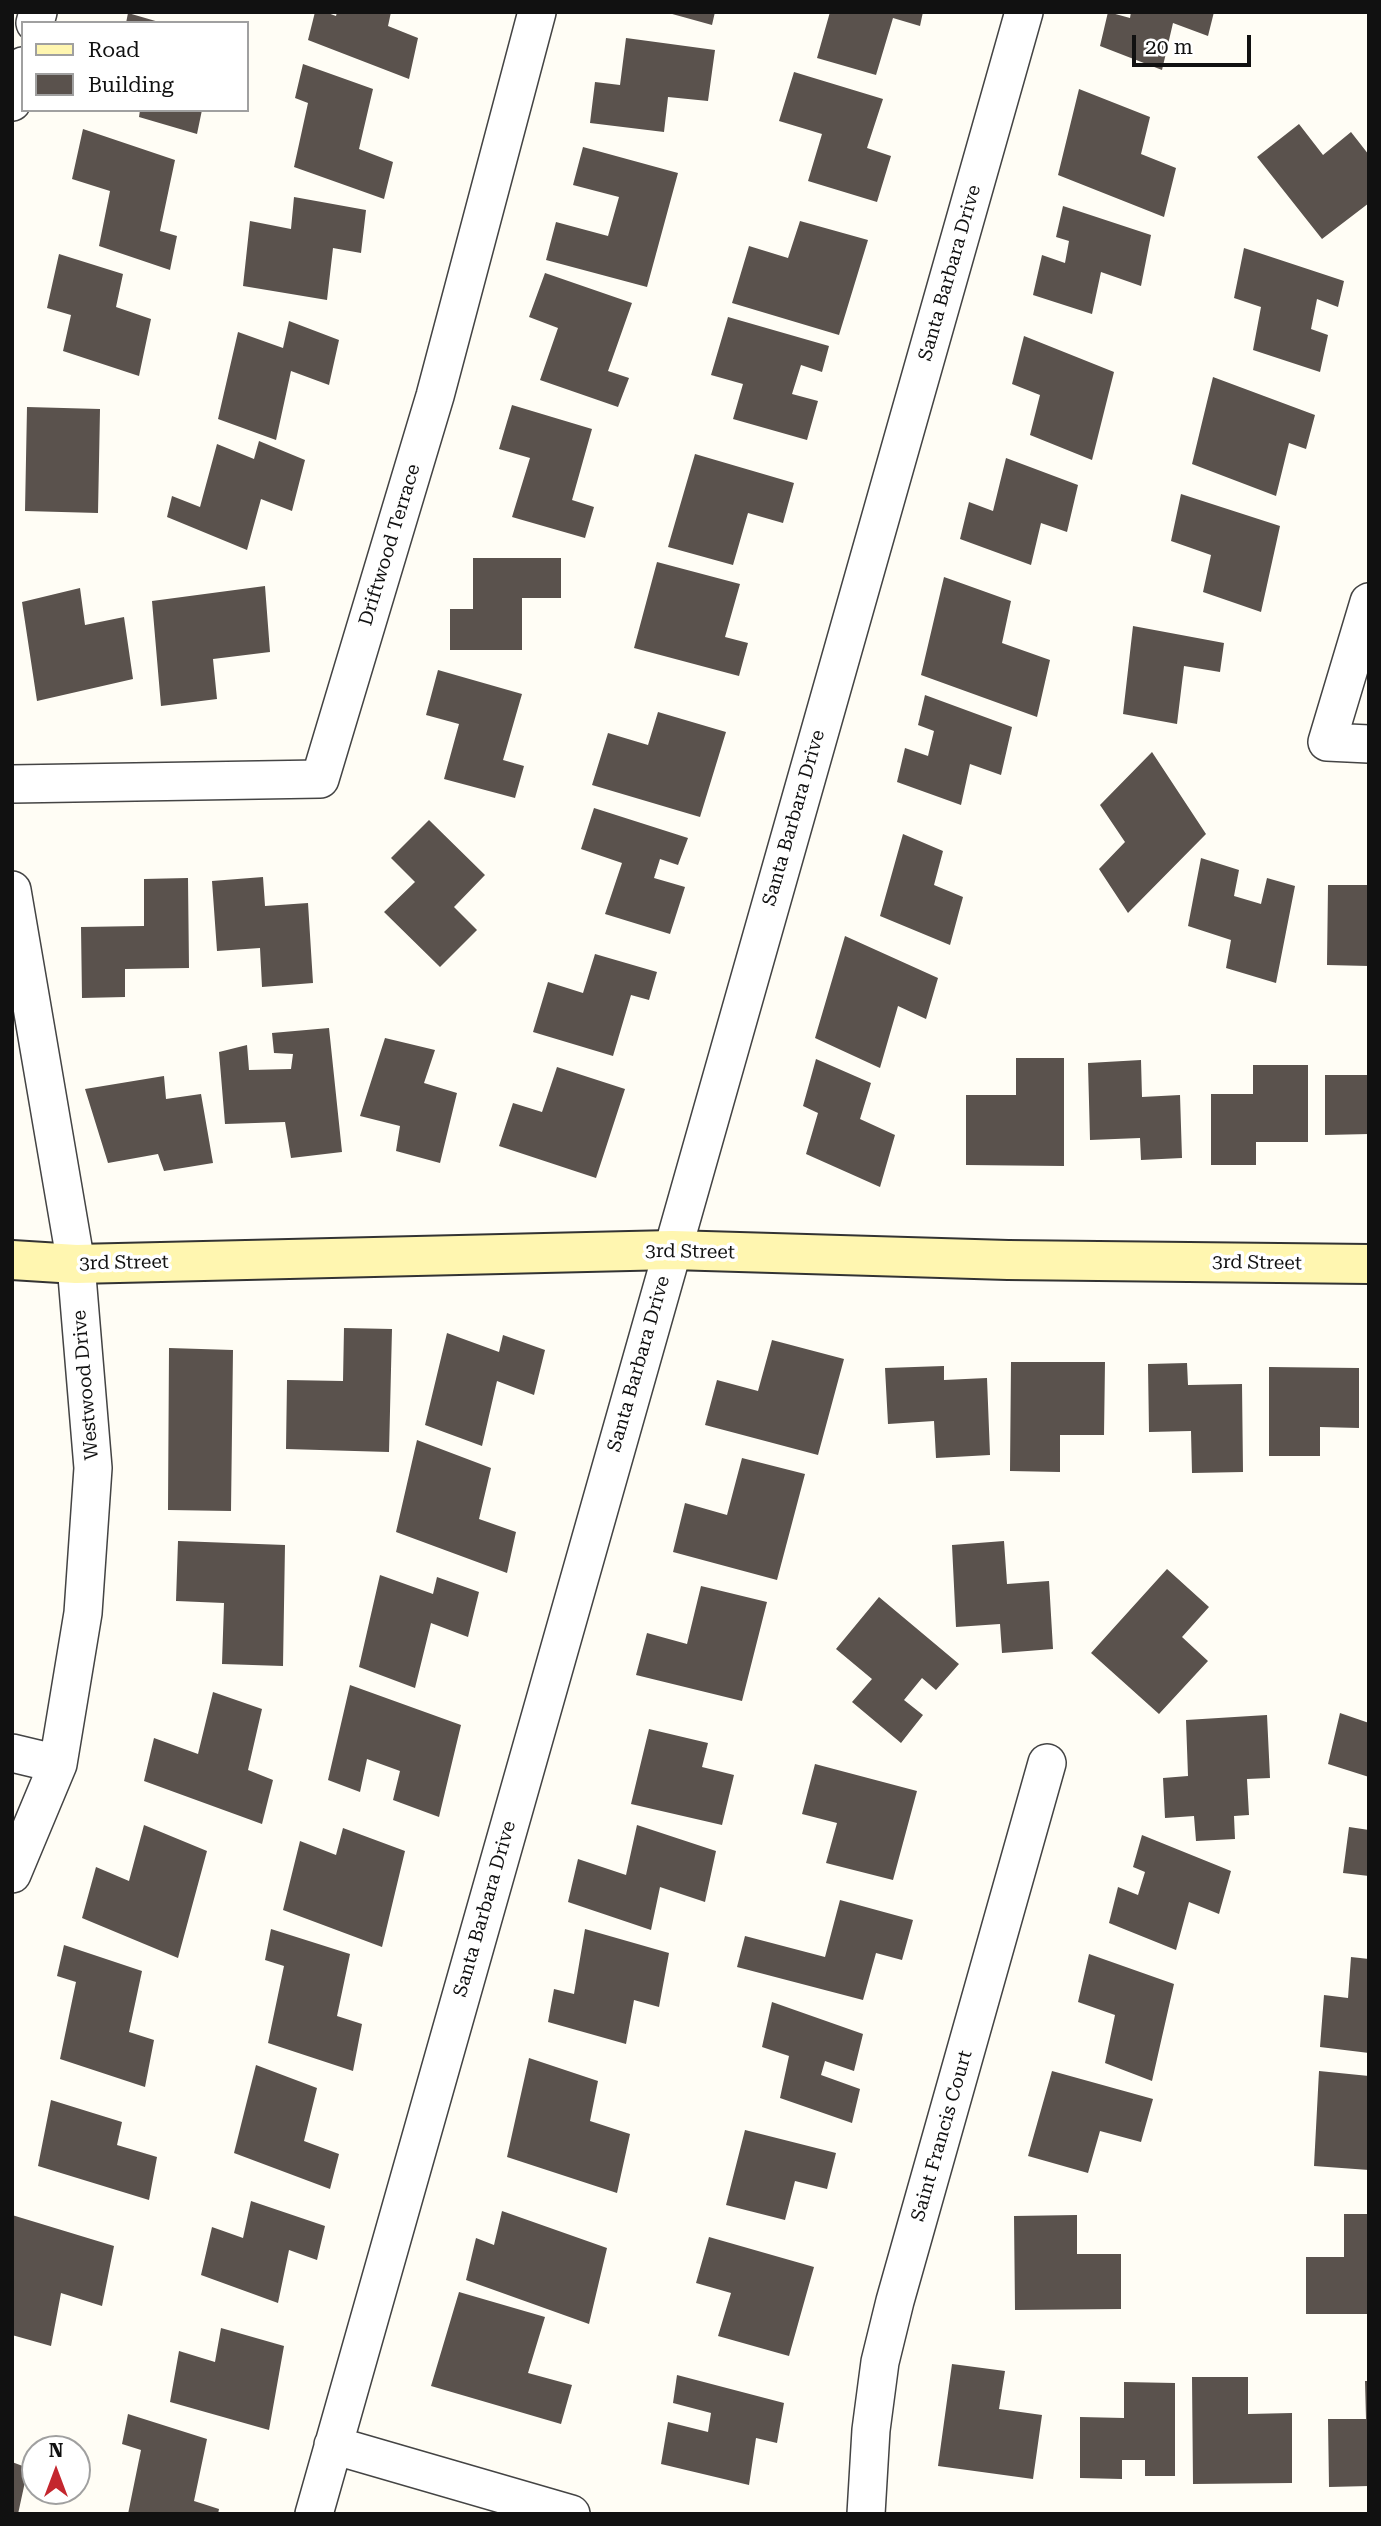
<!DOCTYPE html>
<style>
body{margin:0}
#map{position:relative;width:1381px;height:2526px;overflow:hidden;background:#fffdf5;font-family:"Roboto Serif",serif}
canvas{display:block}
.frame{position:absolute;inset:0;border:14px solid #111;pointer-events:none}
.legend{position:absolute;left:21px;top:21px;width:228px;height:91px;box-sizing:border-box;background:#fff;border:2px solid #a0a0a0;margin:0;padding:9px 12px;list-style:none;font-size:21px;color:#111}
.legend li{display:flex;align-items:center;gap:14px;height:35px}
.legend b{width:35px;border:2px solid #a0a0a0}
.north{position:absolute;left:21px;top:2435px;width:70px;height:70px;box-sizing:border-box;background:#fff;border:2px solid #a0a0a0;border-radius:50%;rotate:0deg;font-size:19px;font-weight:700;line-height:28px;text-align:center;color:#111}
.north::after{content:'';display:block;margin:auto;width:24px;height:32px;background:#c4262e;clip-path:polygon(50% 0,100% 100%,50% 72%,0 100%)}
.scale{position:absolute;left:1132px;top:35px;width:119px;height:32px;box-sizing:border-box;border:4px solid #111;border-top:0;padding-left:9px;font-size:21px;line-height:24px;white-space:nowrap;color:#111;-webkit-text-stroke:5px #fff;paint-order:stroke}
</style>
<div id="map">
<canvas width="1381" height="2526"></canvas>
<div class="frame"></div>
<ul class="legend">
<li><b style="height:9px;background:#fff6b0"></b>Road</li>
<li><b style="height:19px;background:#5a524d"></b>Building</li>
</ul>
<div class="north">N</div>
<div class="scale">20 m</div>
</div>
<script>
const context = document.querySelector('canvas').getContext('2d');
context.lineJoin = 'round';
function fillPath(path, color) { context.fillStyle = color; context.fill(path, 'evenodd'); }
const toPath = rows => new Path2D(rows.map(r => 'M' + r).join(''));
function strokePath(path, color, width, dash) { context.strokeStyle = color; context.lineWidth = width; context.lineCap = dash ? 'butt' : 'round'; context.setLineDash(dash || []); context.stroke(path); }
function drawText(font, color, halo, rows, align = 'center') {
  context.font = font + ' "Roboto Serif",serif'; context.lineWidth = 7; context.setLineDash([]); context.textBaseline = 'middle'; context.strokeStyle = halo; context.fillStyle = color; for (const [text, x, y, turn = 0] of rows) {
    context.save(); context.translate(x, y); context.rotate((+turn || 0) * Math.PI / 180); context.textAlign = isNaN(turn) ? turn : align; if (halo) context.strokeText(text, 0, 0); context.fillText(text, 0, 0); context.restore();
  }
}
const building = toPath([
 [315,12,325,12,336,16,337,12,391,12,388,26,418,38,409,79,308,40],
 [665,12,715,12,712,25],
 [830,12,923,12,920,26,893,18,876,75,817,58],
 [1108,12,1130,18,1131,12,1214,12,1208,36,1173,23,1162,70,1100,46],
 [128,13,159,22,159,23,126,23],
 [626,38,715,50,708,101,668,97,664,132,590,123,595,82,620,85],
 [303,64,373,89,359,149,393,162,384,199,294,167,308,103,295,98],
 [794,72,883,99,867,148,891,156,877,202,808,181,822,134,779,121],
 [1079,89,1150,117,1141,154,1176,168,1164,217,1058,175],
 [140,110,202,110,197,134,139,117],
 [1299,124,1323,155,1351,132,1369,155,1369,203,1322,239,1257,157],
 [83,129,175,160,160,231,177,236,170,270,99,246,110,191,72,179],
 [583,147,678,173,647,287,546,260,556,222,608,236,619,197,573,185],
 [294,197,366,210,361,253,333,248,327,300,243,286,250,221,291,229],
 [1063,206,1151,235,1141,286,1101,272,1092,314,1033,295,1042,255,1065,263,1069,241,1056,237],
 [800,221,868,240,839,335,732,303,749,246,788,258],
 [1244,248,1344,281,1338,307,1317,299,1311,329,1328,335,1320,372,1253,350,1261,307,1234,298],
 [59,254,123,274,116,307,151,319,139,376,63,351,71,315,47,308],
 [545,273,632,303,608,371,629,378,618,407,540,380,558,328,529,317],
 [728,317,829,346,822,372,801,365,792,394,818,401,807,440,733,419,743,384,711,375],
 [289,321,339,340,329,385,291,371,276,440,218,419,238,332,283,348],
 [1024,336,1114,372,1092,460,1030,435,1040,395,1012,384],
 [1213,377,1315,415,1306,449,1289,443,1276,496,1192,464],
 [512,405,592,429,572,500,594,507,585,538,512,517,530,458,499,449],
 [27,407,100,409,98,513,25,511],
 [259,441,305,460,292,511,261,499,247,550,167,517,172,496,200,507,217,444,254,459],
 [695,454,794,483,783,523,748,513,733,565,668,547],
 [1006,458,1078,485,1067,532,1041,523,1031,565,960,539,969,502,993,511],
 [1181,494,1280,526,1261,612,1203,592,1211,555,1171,541],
 [473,558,561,558,561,598,522,598,522,650,450,650,450,609,473,609],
 [657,562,740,584,725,637,748,643,739,676,634,648],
 [944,577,1011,601,1002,643,1050,660,1037,717,921,675],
 [265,586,270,652,213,659,217,699,161,706,152,601],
 [80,588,85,625,124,617,133,679,37,701,22,602],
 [1133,626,1224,643,1220,672,1184,666,1177,724,1123,714],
 [438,670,522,694,503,760,524,766,515,798,444,779,459,724,426,715],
 [925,695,1012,727,1001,775,970,764,961,805,897,782,905,748,928,756,934,731,918,725],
 [658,712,726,732,700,817,592,785,608,733,648,745],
 [1152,752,1206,834,1128,913,1099,869,1125,842,1100,805],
 [594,808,688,838,678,865,660,859,654,878,685,887,670,934,605,914,622,863,581,849],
 [429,820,485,875,454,907,477,930,440,967,384,912,415,882,391,858],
 [903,834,943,851,934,885,963,897,950,945,880,916],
 [1201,858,1239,870,1234,896,1261,904,1267,878,1295,886,1276,983,1226,968,1231,940,1188,926],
 [263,877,265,906,308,903,313,983,262,987,260,948,217,951,212,881],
 [188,878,189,968,125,969,125,997,82,998,81,927,144,926,144,879],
 [1328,885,1369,885,1369,966,1327,965],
 [845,936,938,978,926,1019,898,1006,880,1068,815,1038],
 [595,954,657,972,649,1000,631,995,613,1056,533,1032,548,982,583,993],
 [329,1028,342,1152,291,1158,285,1122,225,1124,219,1052,247,1045,249,1070,291,1069,293,1054,274,1053,272,1033],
 [385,1038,435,1050,424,1083,457,1093,440,1163,396,1151,400,1126,360,1116],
 [1016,1058,1064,1058,1064,1166,966,1165,966,1095,1016,1095],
 [816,1059,871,1083,860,1119,895,1135,880,1187,806,1154,818,1113,803,1106],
 [1141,1060,1142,1097,1180,1095,1182,1158,1141,1160,1140,1138,1090,1140,1088,1063],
 [1253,1065,1308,1065,1308,1142,1256,1142,1256,1165,1211,1165,1211,1094,1253,1094],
 [557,1067,625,1089,596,1178,499,1146,513,1103,542,1112],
 [1325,1075,1369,1075,1369,1134,1325,1135],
 [164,1076,166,1099,201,1094,213,1163,164,1171,158,1154,108,1163,85,1089],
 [344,1328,392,1329,389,1452,286,1449,287,1380,343,1381],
 [447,1333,499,1352,503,1335,545,1350,534,1395,497,1381,482,1446,425,1425],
 [772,1340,844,1359,818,1455,705,1425,717,1380,758,1391],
 [169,1348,233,1350,231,1511,168,1510],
 [1011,1362,1105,1362,1104,1435,1060,1435,1060,1472,1010,1471],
 [1187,1363,1188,1385,1242,1384,1243,1472,1192,1473,1191,1431,1149,1432,1148,1364],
 [944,1366,944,1380,987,1378,990,1455,936,1458,934,1421,888,1424,885,1368],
 [1269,1367,1359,1368,1359,1428,1320,1427,1320,1456,1269,1456],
 [417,1440,491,1468,479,1519,516,1532,507,1573,396,1532],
 [742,1458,805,1474,777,1580,673,1552,685,1503,727,1515],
 [178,1541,285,1545,283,1666,222,1664,224,1603,176,1601],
 [1004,1541,1007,1584,1049,1581,1053,1649,1002,1653,1000,1624,956,1627,952,1545],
 [1167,1569,1209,1607,1182,1637,1208,1661,1159,1714,1091,1653],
 [380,1575,433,1594,437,1577,479,1592,468,1637,431,1623,415,1688,359,1667],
 [701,1586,767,1602,742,1701,636,1675,647,1633,687,1644],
 [879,1597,959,1664,936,1690,922,1678,904,1700,923,1715,901,1743,852,1702,872,1679,836,1649],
 [350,1685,461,1725,439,1817,393,1800,400,1771,367,1759,360,1792,328,1780],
 [213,1692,262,1709,248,1770,273,1780,262,1824,144,1781,154,1738,198,1754],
 [1340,1713,1369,1723,1369,1777,1328,1764],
 [1267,1715,1270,1778,1247,1779,1249,1815,1234,1816,1235,1839,1196,1841,1194,1816,1165,1818,1163,1778,1188,1776,1186,1720],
 [649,1729,708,1743,702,1767,734,1775,722,1825,631,1804],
 [815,1764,917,1791,893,1880,826,1863,837,1823,802,1814],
 [144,1825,207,1851,178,1958,82,1918,96,1867,129,1881],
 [637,1825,716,1851,705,1902,660,1887,651,1930,568,1902,578,1859,626,1875],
 [1349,1827,1369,1830,1369,1876,1343,1873],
 [343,1828,405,1851,382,1947,283,1910,300,1841,336,1855],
 [1142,1835,1231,1871,1219,1914,1189,1902,1176,1950,1109,1923,1118,1887,1138,1895,1145,1872,1133,1867],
 [840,1900,913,1920,902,1960,876,1953,863,2000,737,1967,745,1936,825,1957],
 [271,1929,350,1954,337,2016,362,2024,353,2071,268,2043,284,1966,265,1960],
 [585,1929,669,1953,659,2007,634,2000,626,2044,548,2022,554,1989,574,1994],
 [64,1945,142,1971,129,2032,154,2040,145,2087,60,2059,76,1982,57,1976],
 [1089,1954,1174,1984,1152,2081,1105,2063,1115,2015,1078,2002],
 [1351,1957,1369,1959,1369,2053,1320,2047,1324,1995,1348,1998],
 [772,2002,863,2034,854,2071,825,2061,821,2075,860,2089,852,2123,780,2098,789,2056,762,2047],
 [529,2058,598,2081,590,2121,630,2134,617,2193,507,2157],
 [256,2065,317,2088,304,2141,339,2154,330,2189,234,2153],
 [1052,2071,1153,2099,1141,2142,1100,2131,1088,2173,1028,2156],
 [1319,2071,1369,2076,1369,2170,1314,2166],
 [51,2100,122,2122,117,2145,157,2157,149,2200,38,2166],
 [745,2130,836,2153,827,2189,795,2181,785,2220,726,2205],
 [251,2201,325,2226,317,2260,289,2250,278,2303,201,2275,212,2227,243,2238],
 [502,2211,607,2248,589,2324,466,2280,476,2238,494,2245],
 [1344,2214,1369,2214,1369,2314,1306,2314,1306,2257,1344,2257],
 [12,2215,114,2246,102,2306,61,2293,51,2346,12,2335],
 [1077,2215,1077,2254,1121,2254,1121,2309,1015,2310,1014,2216],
 [709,2237,814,2267,789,2356,718,2336,731,2293,696,2283],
 [459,2292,545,2317,528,2373,572,2385,561,2424,431,2386],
 [221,2328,284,2346,269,2430,170,2402,179,2351,215,2362],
 [952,2364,1005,2371,999,2409,1042,2415,1033,2479,938,2466],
 [677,2375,784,2403,777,2443,756,2438,749,2485,661,2464,668,2422,708,2432,711,2413,673,2403],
 [1192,2377,1248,2377,1248,2414,1292,2413,1292,2483,1193,2484],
 [1365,2381,1369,2381,1369,2486,1329,2487,1328,2419,1366,2419],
 [1124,2382,1175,2383,1175,2476,1145,2476,1145,2460,1122,2460,1122,2479,1080,2478,1080,2417,1124,2418],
 [128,2414,207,2439,194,2501,219,2509,218,2514,128,2514,141,2450,122,2444],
 [12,2462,28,2468,18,2514,12,2514]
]);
const street = toPath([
 [35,23,38,12],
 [12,102,23,66],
 [1369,602,1327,742,1369,744],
 [12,784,320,779,435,396,537,12],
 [12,890,76,1264,93,1468,83,1613,58,1764,12,1874],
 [12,1753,58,1764],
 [333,2445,571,2514],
 [314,2514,1024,12],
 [866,2514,871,2430,880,2362,895,2301,1047,1763]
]);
const secondary = toPath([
 [12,1260,76,1264,672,1250,1008,1260,1369,1264]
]);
const streetNames = [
 ["Santa Barbara Drive",950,273,-74],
 ["Driftwood Terrace",390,545,-73],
 ["Santa Barbara Drive",794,818,-74],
 ["3rd Street",690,1252,1],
 ["3rd Street",124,1263,-1],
 ["3rd Street",1257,1263,1],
 ["Santa Barbara Drive",639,1364,-74],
 ["Westwood Drive",86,1385,-95],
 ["Santa Barbara Drive",485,1909,-74],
 ["Saint Francis Court",942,2136,-74]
];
fillPath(building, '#5a524d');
strokePath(street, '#444', 40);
strokePath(secondary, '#333', 42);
strokePath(street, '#fff', 37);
strokePath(secondary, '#fff6b0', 38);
drawText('19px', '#111', '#fff', streetNames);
</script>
